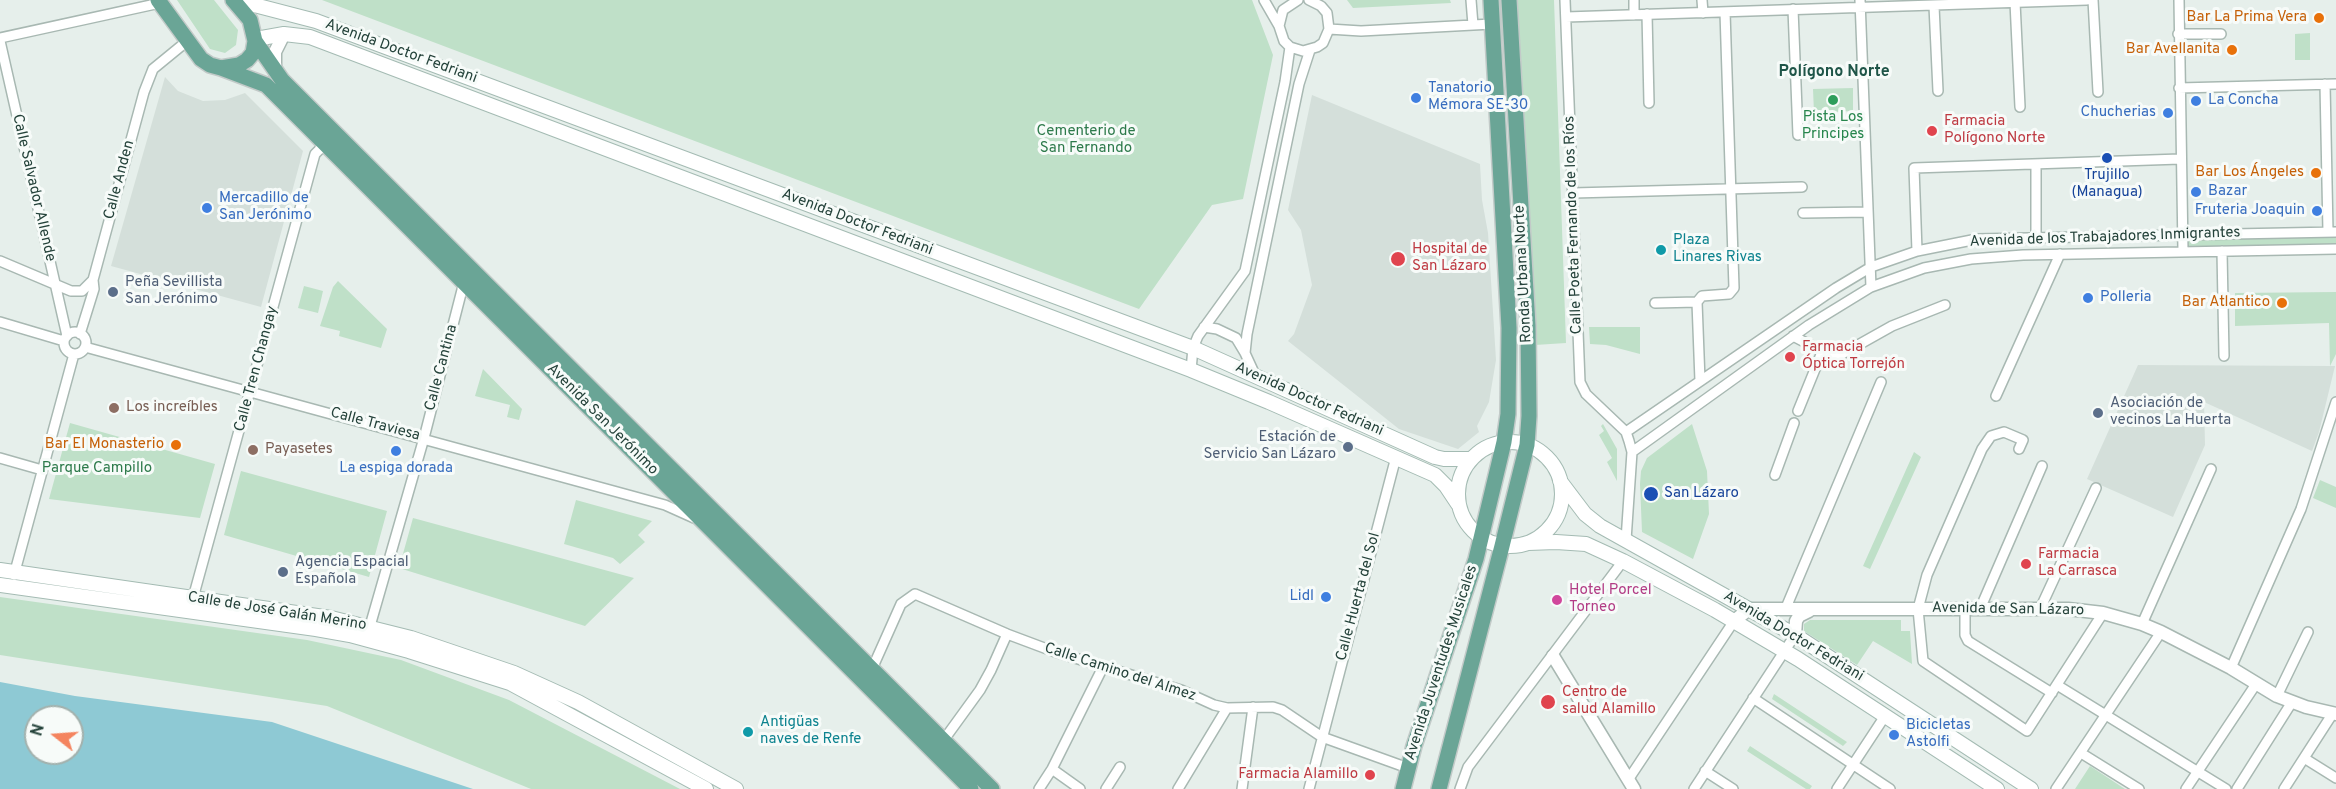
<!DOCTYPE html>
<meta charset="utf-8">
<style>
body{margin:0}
#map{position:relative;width:2336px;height:789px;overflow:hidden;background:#e6efeb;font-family:Overpass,sans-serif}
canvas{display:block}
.north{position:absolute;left:24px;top:705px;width:60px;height:60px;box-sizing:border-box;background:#f7fbf9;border:2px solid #a3b1ad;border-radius:50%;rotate:287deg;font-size:16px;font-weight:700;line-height:24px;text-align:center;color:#24423a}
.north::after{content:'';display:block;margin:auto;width:21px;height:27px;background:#f4845f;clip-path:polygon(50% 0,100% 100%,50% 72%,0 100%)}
</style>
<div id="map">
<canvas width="2336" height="789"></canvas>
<div class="north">N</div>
</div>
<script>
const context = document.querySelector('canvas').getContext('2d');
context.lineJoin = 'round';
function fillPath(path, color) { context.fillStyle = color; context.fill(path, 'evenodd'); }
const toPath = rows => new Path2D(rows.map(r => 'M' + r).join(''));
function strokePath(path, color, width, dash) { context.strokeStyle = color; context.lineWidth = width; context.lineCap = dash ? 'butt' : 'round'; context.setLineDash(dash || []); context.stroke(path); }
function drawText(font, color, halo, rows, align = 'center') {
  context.font = font + ' Overpass,sans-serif'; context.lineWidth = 6; context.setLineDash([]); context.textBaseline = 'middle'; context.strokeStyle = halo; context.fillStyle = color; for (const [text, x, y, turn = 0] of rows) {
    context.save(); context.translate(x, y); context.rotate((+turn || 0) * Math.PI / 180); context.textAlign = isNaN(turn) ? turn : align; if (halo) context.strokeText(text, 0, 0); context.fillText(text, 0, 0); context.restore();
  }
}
const built = toPath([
 [165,77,178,91,203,101,225,100,245,93,303,151,261,307,111,266],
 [1312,95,1480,164,1482,200,1488,233,1496,360,1489,402,1477,426,1479,432,1458,449,1399,429,1288,341,1294,334,1312,285,1301,230,1288,210],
 [2138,365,2330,366,2335,366,2319,432,2312,451,2204,402,2205,445,2173,517,2087,479]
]);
const green = toPath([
 [177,0,214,0,238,30,236,45,225,53,210,49],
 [322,0,1252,0,1273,55,1243,199,1212,205,1139,309],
 [1347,0,1450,0,1451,3,1353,8],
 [1517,0,1554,0,1566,343,1535,345],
 [2310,33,2310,60,2295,60,2295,34],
 [1853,88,1853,111,1814,113,1813,89],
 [2336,232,2336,249,2183,251,2182,235],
 [338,281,387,329,381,348,339,336,340,331,320,326,333,287],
 [304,286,323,291,318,313,298,308],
 [2336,292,2336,354,2330,366,2329,323,2235,326,2235,293],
 [1589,327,1640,327,1640,354,1606,345,1590,344],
 [483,369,522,409,519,420,507,417,510,405,475,396],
 [70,423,215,464,200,518,49,499],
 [1603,424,1617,449,1617,481,1607,462,1612,458,1599,435,1604,431,1601,426],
 [1692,424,1707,471,1709,514,1693,559,1642,532,1640,484,1641,471,1647,458],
 [1914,452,1921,457,1870,569,1863,566],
 [241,471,387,511,369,577,224,535],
 [2320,480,2336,487,2336,508,2313,498],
 [576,500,652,521,638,535,645,542,620,564,613,558,564,544],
 [413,518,634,578,585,626,399,568],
 [0,597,307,640,401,660,509,700,680,789,531,789,327,706,0,655],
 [1810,620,1901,620,1901,631,1910,631,1912,664,1873,641,1857,665,1804,631,1804,624],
 [1774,694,1847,742,1843,746,1772,699],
 [1750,746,1812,786,1810,789,1806,789,1747,751],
 [2090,766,2125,789,2075,789]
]);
const water = toPath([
 [0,682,75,696,272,722,473,789,0,789],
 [36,717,72,717,72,753,36,753]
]);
const minor = toPath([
 [1264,0,1279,26],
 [1298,0,1283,10,1279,26,1284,41,1290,47,1303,51,1317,47,1323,43,1329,29,1327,13,1321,6,1309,0],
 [1471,0,1473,25],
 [1565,0,1580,382,1586,394,1626,432,1629,441,1632,452,1626,540],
 [1634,0,1634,15],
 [1702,0,1703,13],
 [1860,0,1871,287],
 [2093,0,2098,92],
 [2179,0,2183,251],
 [2015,2,2020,107],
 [1934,6,1938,91],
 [1793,9,1798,135],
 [1647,14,1649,103],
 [1566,17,2087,0],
 [1329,29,1361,31,1492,24],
 [2178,34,2221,34],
 [0,38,160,3],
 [0,41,67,336],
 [2325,84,2328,232],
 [2179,88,2336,84],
 [1573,193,1802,187],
 [1803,213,1868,212],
 [2036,237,2036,165],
 [1917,251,1914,168,2180,159],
 [2222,251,2224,356],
 [0,261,71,291,82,291,93,280],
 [1697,302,1702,296,1729,294,1734,288,1725,12],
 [1655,303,1697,302,1700,381],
 [0,322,64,341],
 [1204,327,1217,329,1236,338,1245,353],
 '64 343a11 11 0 1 1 22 0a11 11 0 1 1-22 0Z',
 [80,334,94,289,93,280,144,92,153,69,186,42],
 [1793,336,1835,358,1892,326,1945,305],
 [85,347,665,505,694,518],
 [1191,370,1193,348,1198,336,1245,271,1285,82,1290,47],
 [1256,377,1245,353,1247,334,1299,84,1310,50],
 [1996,396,2060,254],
 [1798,411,1822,352],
 [1626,432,1836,288,1871,267,1917,251,1977,239,2336,232],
 [2019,449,2023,440,2004,432,1991,436,1982,449,1927,575,1918,609,1923,661,2027,731,2103,613],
 [1632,452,1809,325,1871,287,1924,268,1971,259,2023,255,2336,249],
 [0,458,42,470],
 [1775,475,1794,423],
 [14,575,74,354],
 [193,598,315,154,325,144],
 [1965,609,1965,635,1968,641,2052,693],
 [1980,609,2042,466],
 [2040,609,2096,488],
 [1785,610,1881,382],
 [2142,624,2211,469],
 [370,626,424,438,464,282],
 [2231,668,2301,509,2336,402],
 [872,669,901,604,915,594,1007,634,1055,652,1181,690,1214,705,1227,708,1273,707,1282,710,1322,737,1408,768],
 [2057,685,2226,789],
 [2277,696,2308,632],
 [1753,698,1890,789],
 [943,741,980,690,991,670,1007,634],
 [2081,753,2139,789],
 [2304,758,2336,778],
 [1052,769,1080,789],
 [1705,771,1733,789],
 [1628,780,1734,621],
 [1039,789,1052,769,1103,667],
 [1106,789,1120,767],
 [1178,789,1227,708],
 [1242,789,1253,707],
 [1309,789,1396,457],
 [1460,789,1468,767,1623,561],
 [1694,789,1795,635],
 [1837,789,1885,716],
 [2056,789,2161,632],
 [2186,789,2256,684],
 [2237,789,2292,702],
 [2284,789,2333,713]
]);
const tertiary = toPath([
 [275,72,275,52,284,34],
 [1734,621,1749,609,2068,609,2103,613,2142,624,2161,632,2231,668,2277,696,2306,707,2336,714],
 [1795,635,1796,621,1799,616,1809,611],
 [1553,656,1634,789]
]);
const secondary = toPath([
 [235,0,316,21,1193,348,1435,457,1444,459,1471,459],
 [256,39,284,34,310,37,1191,370,1269,402,1435,475,1446,486,1458,504],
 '1458 494a52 52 0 1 1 104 0a52 52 0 1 1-104 0Z',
 [1560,481,1585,514,1600,526,1795,635,2031,789],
 [1528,543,1556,542,1586,544,1623,561,1715,610,1798,659,1997,789],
 [0,570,331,618,411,638,514,673,578,702,736,789],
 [0,585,316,629,350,635,409,651,510,683,706,789]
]);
const primary = toPath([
 [158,0,201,59,210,65,221,68,239,65,247,60,253,53,255,41,250,20,233,0],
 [255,41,282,80,992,789],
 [221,68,266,85,971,789],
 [1403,789,1414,746,1476,559,1504,442,1508,414,1509,328,1491,0],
 [1439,789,1502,546,1527,445,1529,416,1528,326,1509,0]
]);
const markers = [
 [2319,18,6,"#e8710a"],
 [2232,50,6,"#e8710a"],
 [1416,98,6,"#3f7fe0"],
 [1833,100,6,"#2e9e5b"],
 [2196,101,6,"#3f7fe0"],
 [2168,113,6,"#3f7fe0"],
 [1932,131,6,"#e0444e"],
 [2107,158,6,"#1a4fb4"],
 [2316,173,6,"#e8710a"],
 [2196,192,6,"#3f7fe0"],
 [207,208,6,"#3f7fe0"],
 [2317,211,6,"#3f7fe0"],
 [1661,250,6,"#0f9aa8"],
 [1398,259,8,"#e0444e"],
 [113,292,6,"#5c6f8a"],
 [2088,298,6,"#3f7fe0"],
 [2282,303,6,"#e8710a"],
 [1790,357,6,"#e0444e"],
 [114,408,6,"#8d6e63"],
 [2098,413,6,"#5c6f8a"],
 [176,445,6,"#e8710a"],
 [1348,447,6,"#5c6f8a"],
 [253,450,6,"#8d6e63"],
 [396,451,6,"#3f7fe0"],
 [1651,494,8,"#1a4fb4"],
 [2026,564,6,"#e0444e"],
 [283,572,6,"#5c6f8a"],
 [1326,597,6,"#3f7fe0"],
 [1557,600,6,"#d1479c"],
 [1548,702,8,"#e0444e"],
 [748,732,6,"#0f9aa8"],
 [1894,735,6,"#3f7fe0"],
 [1370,775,6,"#e0444e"]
];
const foodNames = [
 ["Bar La Prima Vera",2307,18],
 ["Bar Avellanita",2220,50],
 ["Bar Los Ángeles",2304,173],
 ["Bar Atlantico",2270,303],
 ["Bar El Monasterio",164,445]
];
const streetNames = [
 ["Avenida Doctor Fedriani",401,52,20],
 ["Calle Anden",120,180,-75],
 ["Calle Salvador Allende",33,188,77],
 ["Avenida Doctor Fedriani",857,223,21],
 ["Calle Poeta Fernando de los Ríos",1574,225,-92],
 ["Avenida de los Trabajadores Inmigrantes",2105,238,-2],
 ["Ronda Urbana Norte",1524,274,-93],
 ["Calle Cantina",442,368,-75],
 ["Calle Tren Changay",257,369,-75],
 ["Avenida Doctor Fedriani",1309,400,24],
 ["Avenida San Jerónimo",602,420,45],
 ["Calle Traviesa",375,425,15],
 ["Calle Huerta del Sol",1359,597,-75],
 ["Avenida de San Lázaro",2008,610,1],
 ["Calle de José Galán Merino",277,612,9],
 ["Avenida Doctor Fedriani",1793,637,31],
 ["Avenida Juventudes Musicales",1442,663,-72],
 ["Calle Camino del Almez",1120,673,18]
];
const shopNames = [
 ["Tanatorio",1428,89],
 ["Mémora SE-30",1428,106],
 ["La Concha",2208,101],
 ["Chucherias",2156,113,"right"],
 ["Bazar",2208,192],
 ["Mercadillo de",219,199],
 ["San Jerónimo",219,216],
 ["Fruteria Joaquin",2305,211,"right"],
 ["Polleria",2100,298],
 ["La espiga dorada",396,469,"center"],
 ["Lidl",1314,597,"right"],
 ["Bicicletas",1906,726],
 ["Astolfi",1906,743]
];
const leisureNames = [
 ["Pista Los",1833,118],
 ["Principes",1833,135]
];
const healthNames = [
 ["Farmacia",1944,122],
 ["Polígono Norte",1944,139],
 ["Hospital de",1412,250],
 ["San Lázaro",1412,267],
 ["Farmacia",1802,348],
 ["Óptica Torrejón",1802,365],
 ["Farmacia",2038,555],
 ["La Carrasca",2038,572],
 ["Centro de",1562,693],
 ["salud Alamillo",1562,710],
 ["Farmacia Alamillo",1358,775,"right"]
];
const parkNames = [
 ["Cementerio de",1086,132],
 ["San Fernando",1086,149],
 ["Parque Campillo",97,469]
];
const transitNames = [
 ["Trujillo",2107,176],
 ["(Managua)",2107,193],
 ["San Lázaro",1664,494,"left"]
];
const cultureNames = [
 ["Plaza",1673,241],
 ["Linares Rivas",1673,258],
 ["Antigüas",760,723],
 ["naves de Renfe",760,740]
];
const serviceNames = [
 ["Peña Sevillista",125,283],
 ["San Jerónimo",125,300],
 ["Asociación de",2110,404],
 ["vecinos La Huerta",2110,421],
 ["Estación de",1336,438,"right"],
 ["Servicio San Lázaro",1336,455,"right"],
 ["Agencia Espacial",295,563],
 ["Española",295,580]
];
const educationNames = [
 ["Los increíbles",126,408],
 ["Payasetes",265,450]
];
const hotelNames = [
 ["Hotel Porcel",1569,591],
 ["Torneo",1569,608]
];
const neighbourhoodNames = [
 ["Polígono Norte",1834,73]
];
fillPath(built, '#d4dfda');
fillPath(green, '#bfe0c8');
fillPath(water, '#8ec9d4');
strokePath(minor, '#a8b8b2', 12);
strokePath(tertiary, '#a8b8b2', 15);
strokePath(secondary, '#a4bbb3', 16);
strokePath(primary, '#c2cac8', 18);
strokePath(minor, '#fff', 9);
strokePath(tertiary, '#fff', 12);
strokePath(secondary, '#fff', 14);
strokePath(primary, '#6aa596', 15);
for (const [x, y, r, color] of markers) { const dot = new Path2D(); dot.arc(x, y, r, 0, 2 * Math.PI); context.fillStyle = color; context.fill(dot); strokePath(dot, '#f7fbf9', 2); }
drawText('15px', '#c56008', '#f7fbf9', foodNames, 'right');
drawText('15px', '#24423a', '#f7fbf9', streetNames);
drawText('15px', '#366cbe', '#f7fbf9', shopNames, 'left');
drawText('15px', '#27864d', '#f7fbf9', leisureNames);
drawText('15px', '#be3a42', '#f7fbf9', healthNames, 'left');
drawText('15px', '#2d7a4b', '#f7fbf9', parkNames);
drawText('15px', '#164399', '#f7fbf9', transitNames);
drawText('15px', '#0d838f', '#f7fbf9', cultureNames, 'left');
drawText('15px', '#4e5e75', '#f7fbf9', serviceNames, 'left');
drawText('15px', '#785e54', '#f7fbf9', educationNames, 'left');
drawText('15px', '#b23c85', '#f7fbf9', hotelNames, 'left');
drawText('bold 16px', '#1f5548', '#f7fbf9', neighbourhoodNames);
</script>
